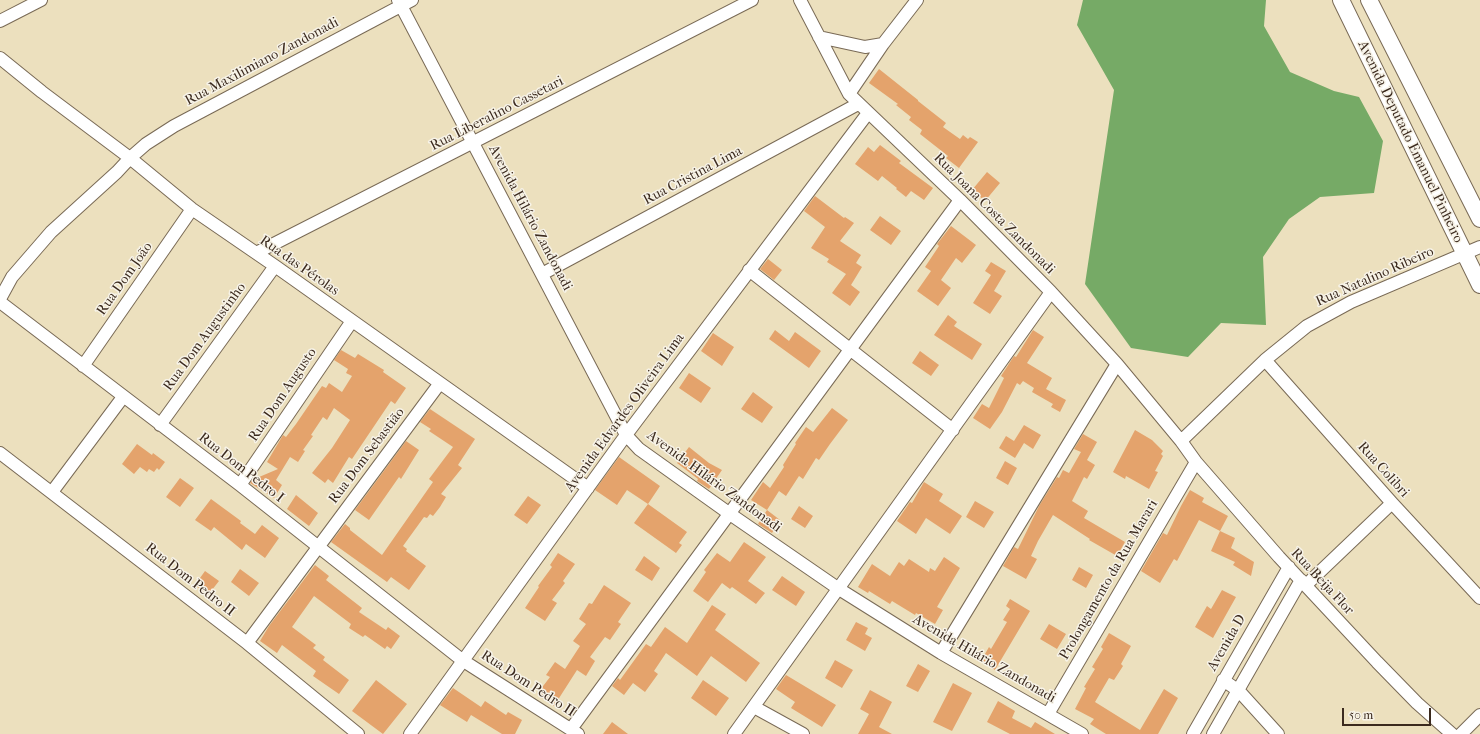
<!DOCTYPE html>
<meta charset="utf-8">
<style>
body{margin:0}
#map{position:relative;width:1480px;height:734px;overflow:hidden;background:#ece0be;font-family:"IM FELL French Canon",serif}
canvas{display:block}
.scale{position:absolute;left:1342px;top:708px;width:89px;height:18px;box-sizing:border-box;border:2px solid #3b2a1e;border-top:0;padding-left:5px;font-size:12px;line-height:14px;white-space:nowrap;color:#3b2a1e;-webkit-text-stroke:3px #f7f3e8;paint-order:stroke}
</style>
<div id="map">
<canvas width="1480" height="734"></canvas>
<div class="scale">50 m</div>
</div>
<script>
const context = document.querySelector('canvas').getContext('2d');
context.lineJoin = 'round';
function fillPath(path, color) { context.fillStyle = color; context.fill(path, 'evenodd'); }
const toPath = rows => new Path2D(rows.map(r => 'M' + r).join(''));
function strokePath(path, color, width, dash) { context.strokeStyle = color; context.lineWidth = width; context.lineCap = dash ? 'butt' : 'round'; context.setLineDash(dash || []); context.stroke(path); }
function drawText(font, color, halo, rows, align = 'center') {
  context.font = font + ' "IM FELL French Canon",serif'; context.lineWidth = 3; context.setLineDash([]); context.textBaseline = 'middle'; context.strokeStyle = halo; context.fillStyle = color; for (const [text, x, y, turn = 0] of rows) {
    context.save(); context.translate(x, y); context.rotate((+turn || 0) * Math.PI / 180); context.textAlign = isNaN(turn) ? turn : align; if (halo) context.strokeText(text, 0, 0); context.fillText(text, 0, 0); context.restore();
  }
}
const forest = toPath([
 [1083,0,1266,0,1264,26,1290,72,1334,91,1359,97,1383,141,1374,193,1320,197,1289,219,1263,257,1266,325,1221,323,1188,357,1131,348,1085,284,1114,90,1077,25]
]);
const building = toPath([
 [879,69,918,100,918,101,946,123,943,127,960,139,963,135,968,139,970,137,978,142,959,168,946,158,948,156,920,134,922,130,909,120,911,117,896,105,898,104,869,83],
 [880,145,901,161,899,163,933,188,924,200,911,191,906,197,896,189,897,188,882,176,878,181,855,164,868,147,874,152],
 [987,172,1000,183,985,201,972,190],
 [815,196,844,218,845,217,854,223,840,241,861,255,856,263,862,267,851,285,860,292,850,306,832,293,846,274,827,262,829,259,811,248,825,227,804,211],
 [880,216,901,231,891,245,870,230],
 [951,226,976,245,962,263,956,258,941,280,951,288,938,306,917,291,931,271,925,267,939,246,937,244],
 [768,259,782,270,774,280,760,269],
 [991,262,1006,271,994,291,1002,296,990,314,973,303,991,275,985,271],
 [948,315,957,322,954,326,982,344,972,360,934,335],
 [775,330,789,341,795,332,821,351,809,368,769,339],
 [1033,330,1044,337,1027,363,1052,378,1046,389,1066,400,1060,412,1051,407,1053,404,1032,392,1034,388,1023,381,1020,385,1017,383,1002,412,990,429,973,418,982,404,989,408,1004,378,1001,376,1014,356,1016,357],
 [713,333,734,347,722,366,701,351],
 [341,350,355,358,358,354,384,370,383,372,406,388,395,404,391,401,352,459,349,457,333,483,328,479,325,483,312,473,332,448,350,420,334,408,327,420,323,417,311,435,313,436,303,450,305,451,298,462,290,457,276,480,282,485,274,498,250,483,252,480,278,469,267,462,283,435,286,437,296,424,322,386,326,388,329,383,342,392,352,376,346,373,348,369,334,360],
 [920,351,939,365,931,376,912,363],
 [689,373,711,388,701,403,679,388],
 [753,392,773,407,762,423,741,409],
 [832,408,848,420,830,444,819,460,816,458,803,479,799,476,786,496,779,491,767,510,751,500,763,482,770,488,784,467,783,465,796,444,795,443,806,427,813,432],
 [430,409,475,439,458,465,462,468,441,494,446,497,440,507,433,516,430,514,427,518,424,517,403,546,407,549,406,551,426,566,409,590,391,577,387,582,331,542,345,524,350,528,350,530,382,555,433,482,429,479,453,447,429,431,431,429,420,422],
 [1024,425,1041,435,1033,449,1024,443,1015,458,999,448,1006,436,1014,441],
 [1135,430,1152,440,1163,451,1161,454,1163,456,1155,471,1158,472,1149,489,1126,476,1125,479,1113,472],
 [1083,434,1097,442,1087,460,1095,465,1087,479,1084,477,1072,501,1088,511,1084,518,1125,542,1117,556,1089,540,1090,539,1053,515,1038,541,1031,556,1037,559,1026,579,1003,566,1014,547,1018,549,1039,506,1057,477,1059,478,1063,470,1069,473,1081,452,1074,449],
 [406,441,419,450,401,479,399,477,369,520,355,510],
 [137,444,152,455,153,453,165,462,159,470,157,468,154,472,149,469,147,472,140,467,134,474,122,464],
 [689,447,709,463,722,470,709,489,697,481,698,479,677,463],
 [619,457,660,486,648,504,627,490,617,505,595,490],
 [1005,461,1017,468,1008,485,996,478],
 [180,478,194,488,180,507,166,497],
 [924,482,943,494,939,501,962,516,950,534,926,518,916,534,897,521,910,502,912,503],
 [1190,490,1204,498,1202,502,1228,516,1220,531,1199,520,1177,561,1174,559,1160,583,1141,571,1163,533,1167,535,1181,506],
 [296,495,318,513,309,526,287,509],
 [528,496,541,505,527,524,514,515],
 [211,499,241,521,240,523,255,534,262,525,279,538,265,558,246,544,242,550,214,527,211,531,195,520],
 [975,501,994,512,984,528,966,517],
 [648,504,687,532,679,543,682,545,676,553,634,523],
 [799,506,813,516,805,528,791,519],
 [767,510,780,520,772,533,758,524],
 [1220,531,1235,538,1231,548,1254,562,1251,576,1233,565,1235,562,1211,551],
 [744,542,766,557,748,581,765,593,756,604,732,587,730,589,722,583,708,602,693,591,706,572,704,570,717,553,730,562],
 [558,553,575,564,563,581,565,583,552,600,557,603,545,621,525,608,539,587,538,586,552,567,550,565],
 [644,556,660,568,652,581,635,570],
 [944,557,960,568,937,607,943,610,935,624,916,613,915,615,892,601,890,604,869,591,868,593,858,587,872,564,890,576,899,562,904,566,909,559,929,572,930,568,935,571],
 [315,565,329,576,326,580,362,608,359,612,386,630,388,627,400,636,391,649,387,646,385,649,365,635,363,637,349,628,351,624,314,596,292,627,316,645,313,648,325,657,323,660,349,680,339,694,313,676,316,671,282,645,277,653,260,641,269,626],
 [1079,567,1093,575,1086,588,1072,580],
 [240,569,259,583,249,596,231,582],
 [205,571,219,581,208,595,195,585],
 [782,576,805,592,796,606,772,590],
 [604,585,631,603,618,622,621,624,610,640,605,637,590,657,595,661,586,676,577,670,554,706,537,694,550,677,546,675,555,662,565,669,580,646,573,641,586,624,579,619,589,603,592,604],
 [1222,590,1236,597,1213,638,1195,627,1207,606,1211,609],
 [1010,599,1030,611,995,670,981,661,989,647,991,649,1007,622,1003,620,1010,609,1006,606],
 [712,605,726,614,715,630,760,663,746,682,711,656,697,676,666,653,654,671,658,674,645,692,633,683,624,695,612,686,618,678,620,680,646,644,651,647,665,627,687,643],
 [856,622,868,628,865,634,872,638,865,651,846,640],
 [1049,624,1066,634,1057,649,1040,639],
 [1109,633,1131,646,1121,664,1123,666,1114,680,1109,678,1095,702,1140,730,1164,689,1178,698,1158,734,1106,734,1090,724,1094,719,1075,709,1086,688,1084,687,1095,669,1092,667,1103,649,1101,647],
 [835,660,853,670,842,688,825,678],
 [918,664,930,671,918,692,906,686],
 [786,675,836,705,822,727,791,708,795,702,776,689],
 [376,680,407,704,383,734,352,711],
 [703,680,729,698,716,716,691,698],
 [953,683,972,693,952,731,933,722],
 [453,688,481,707,485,701,506,715,508,712,522,720,515,734,502,734,471,715,467,722,440,705],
 [870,690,892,702,879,727,892,734,858,734,869,714,860,709],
 [998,701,1015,711,1012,718,1031,728,1035,722,1055,734,1010,734,987,722],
 [612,722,628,734,603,734]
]);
const minor = toPath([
 [398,0,626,435,639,449,730,514,839,589,941,653,1082,734],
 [800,0,849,94,960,200,1051,292,1117,364,1181,441,1196,462,1279,557,1377,662,1417,703,1452,734],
 [0,21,41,0],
 [819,37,865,47,883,44],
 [0,58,42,92,130,158,192,209,275,266,588,488],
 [849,94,883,44,917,0],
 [256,253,752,0],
 [749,270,953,430],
 [542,274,858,104],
 [0,299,12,277,51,232,117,172,130,158,146,144,174,126,412,0],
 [0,302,240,485,462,660,578,734],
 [1265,360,1392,503,1480,598],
 [83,366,192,209],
 [160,425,275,266],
 [1181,441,1265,360,1307,326,1351,302,1480,247],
 [0,453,247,643,358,734],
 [240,485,352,321],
 [52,492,123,397],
 [1306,585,1392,503],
 [247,643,440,383],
 [941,653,1117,364],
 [1223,680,1239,691,1278,734],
 [754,707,803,734],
 [1048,714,1196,462],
 [571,729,960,200],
 [410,734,626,435,868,113],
 [734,734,1051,292],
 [1193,734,1289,567],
 [1213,734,1301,580],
 [1461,734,1480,715]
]);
const tertiary = toPath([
 [1341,0,1480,285],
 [1369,0,1480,219]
]);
const streetNames = [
 ["Rua Maxilimiano Zandonadi",262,62,-28],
 ["Rua Liberalino Cassetari",497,114,-27],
 ["Avenida Deputado Emanuel Pinheiro",1410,142,64],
 ["Rua Cristina Lima",693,176,-28],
 ["Rua Joana Costa Zandonadi",994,214,45],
 ["Avenida Hilário Zandonadi",530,218,62],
 ["Rua das Pérolas",299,266,35],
 ["Rua Natalino Ribeiro",1375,277,-24],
 ["Rua Dom João",125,279,-55],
 ["Rua Dom Augustinho",205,337,-54],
 ["Rua Dom Augusto",283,395,-56],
 ["Avenida Edvardes Oliveira Lima",625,413,-54],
 ["Rua Dom Sebastião",367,456,-53],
 ["Rua Dom Pedro I",241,468,38],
 ["Rua Colibri",1383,470,48],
 ["Avenida Hilário Zandonadi",714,482,36],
 ["Rua Dom Pedro II",190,580,38],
 ["Prolongamento da Rua Marari",1109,580,-60],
 ["Rua Beija Flor",1322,582,47],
 ["Avenida D",1227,643,-60],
 ["Avenida Hilário Zandonadi",984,659,30],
 ["Rua Dom Pedro II",528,684,33]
];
fillPath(forest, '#76aa66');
fillPath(building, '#e4a36c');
strokePath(minor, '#796a56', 14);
strokePath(tertiary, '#796a56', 18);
strokePath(minor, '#fff', 12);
strokePath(tertiary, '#fff', 16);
drawText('14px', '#3b2a1e', '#f7f3e8', streetNames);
</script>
